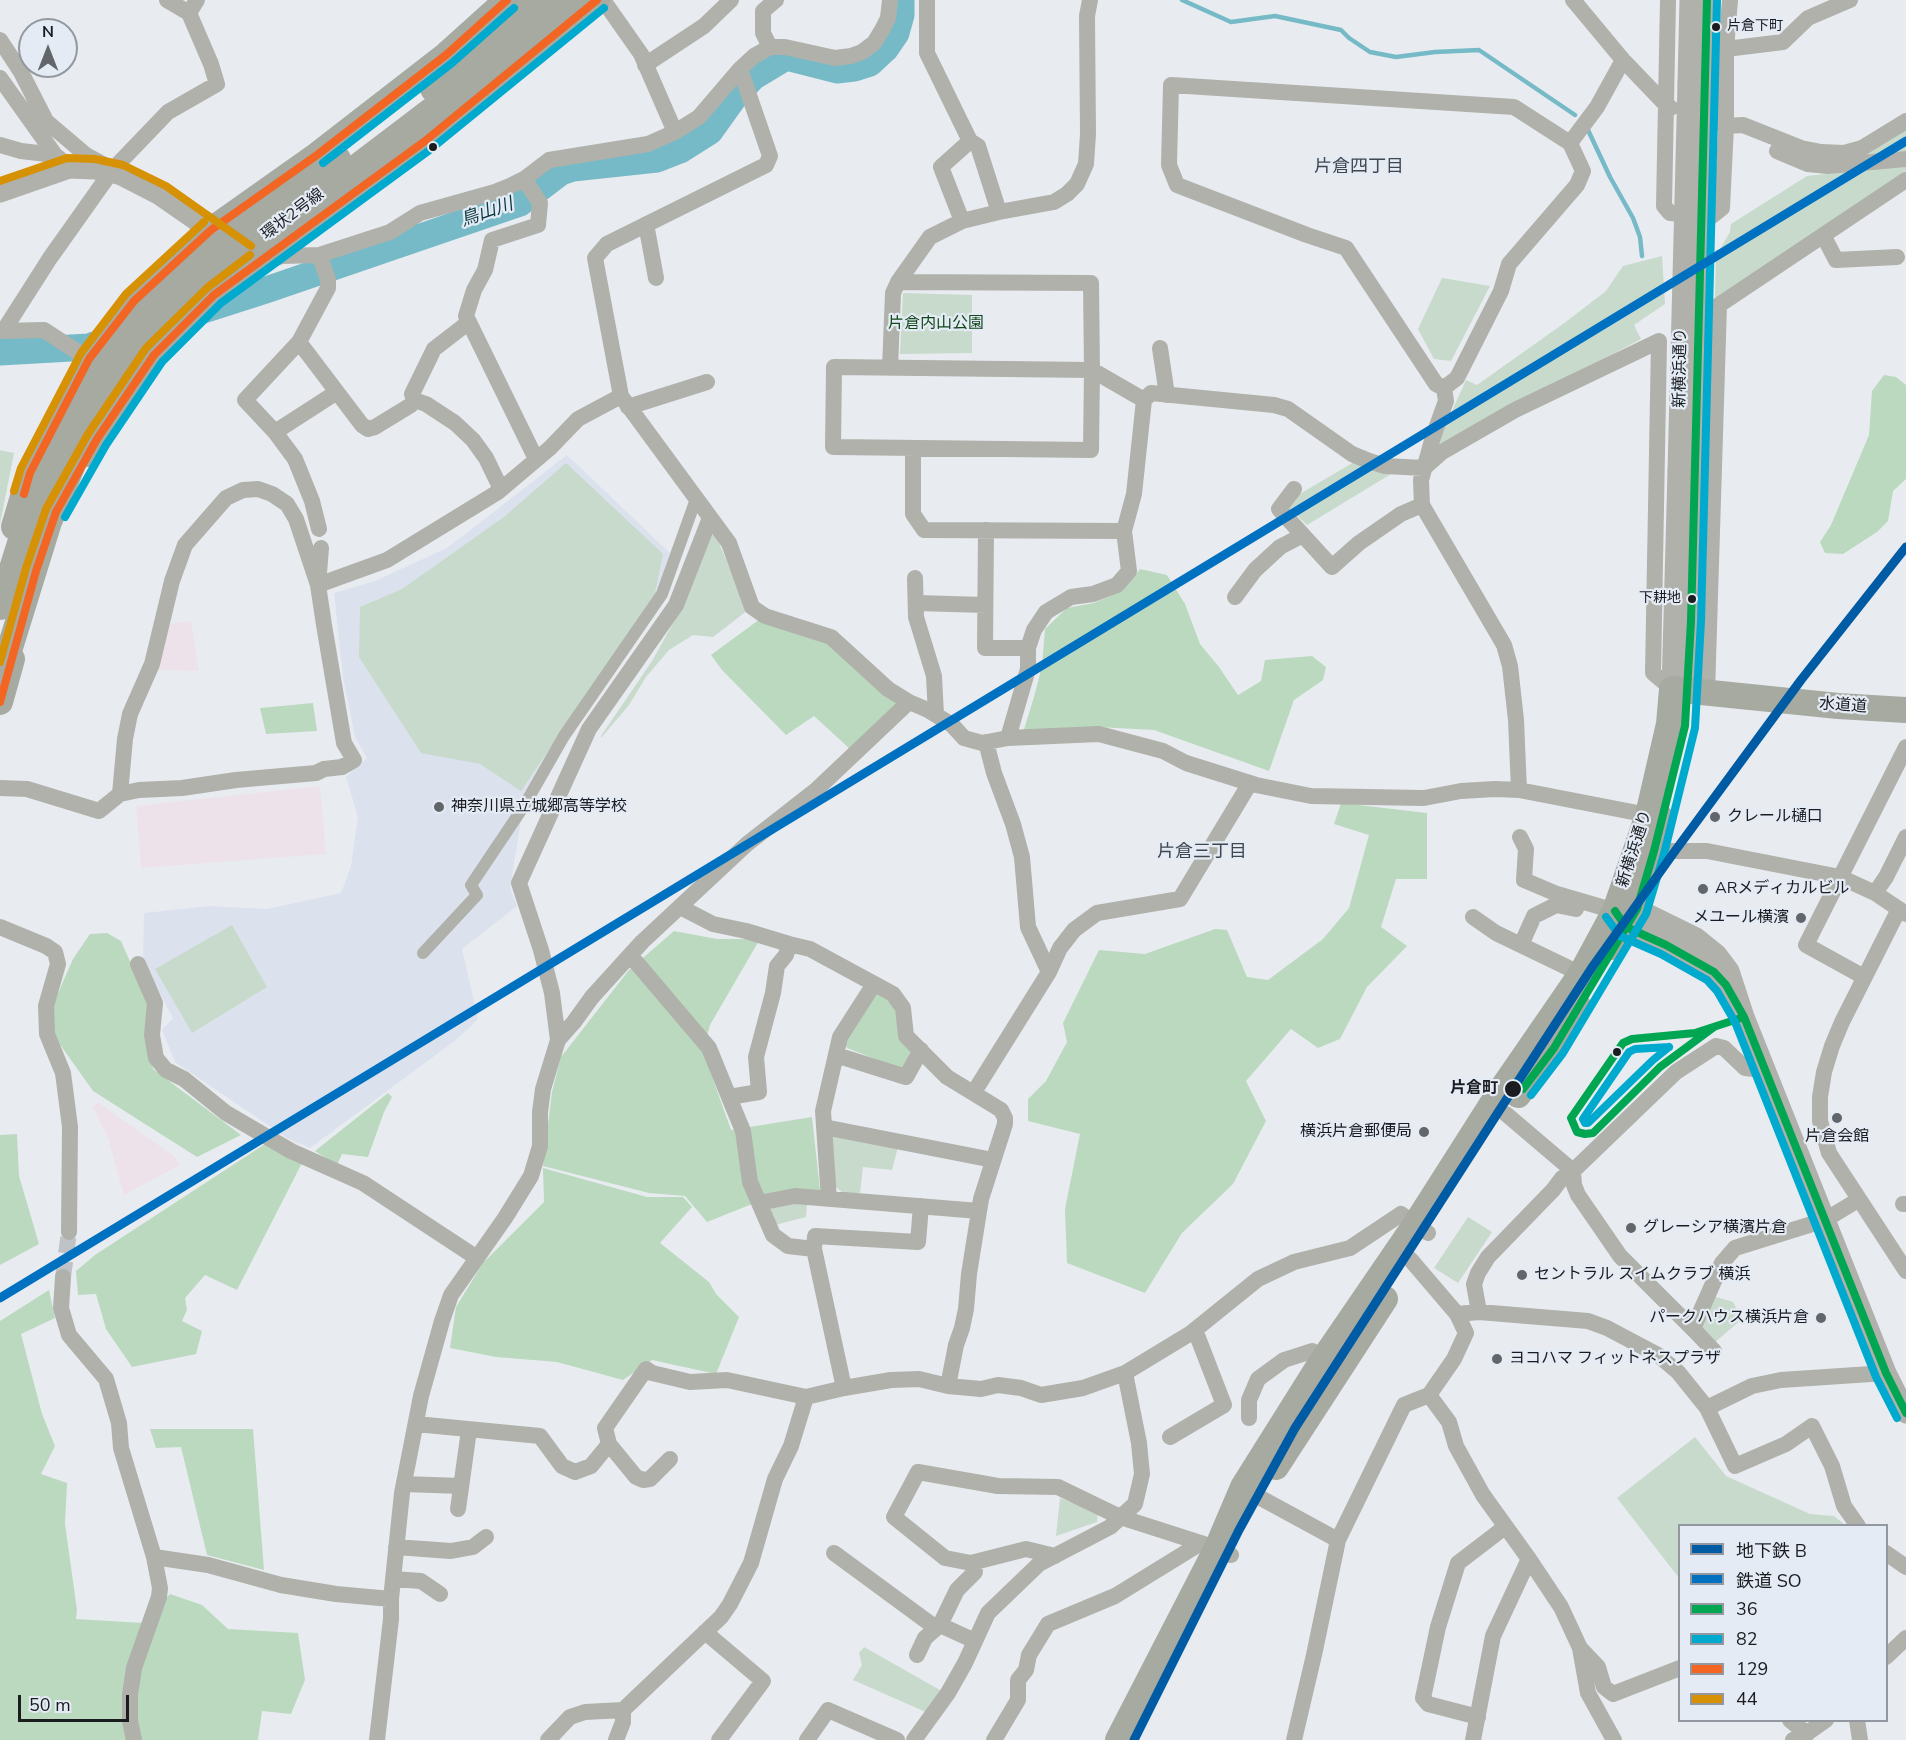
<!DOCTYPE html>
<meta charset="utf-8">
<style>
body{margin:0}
#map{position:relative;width:1906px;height:1740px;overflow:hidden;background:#e8ecf1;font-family:"Nunito Sans","Noto Sans JP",sans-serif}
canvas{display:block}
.legend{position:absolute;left:1678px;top:1524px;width:210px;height:198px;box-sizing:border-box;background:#e4ebf5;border:2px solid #9398a0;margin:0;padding:8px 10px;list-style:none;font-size:18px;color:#1a1c20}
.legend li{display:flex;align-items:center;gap:12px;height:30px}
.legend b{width:30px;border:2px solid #9398a0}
.north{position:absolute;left:18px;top:18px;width:60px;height:60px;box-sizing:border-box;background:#e4ebf5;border:2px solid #9398a0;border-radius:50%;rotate:0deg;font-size:16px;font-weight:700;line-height:24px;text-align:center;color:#1a1c20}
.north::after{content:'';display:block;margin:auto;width:21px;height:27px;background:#626569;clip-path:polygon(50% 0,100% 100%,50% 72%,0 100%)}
.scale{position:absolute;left:18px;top:1695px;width:111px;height:27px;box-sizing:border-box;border:3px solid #1a1c20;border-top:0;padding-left:8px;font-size:18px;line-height:21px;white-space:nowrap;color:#1a1c20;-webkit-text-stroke:4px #e4ebf5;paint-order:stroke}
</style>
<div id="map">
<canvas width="1906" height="1740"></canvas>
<ul class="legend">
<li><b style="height:8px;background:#005ba5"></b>地下鉄 B</li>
<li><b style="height:8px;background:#0071c1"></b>鉄道 SO</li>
<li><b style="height:8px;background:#00a651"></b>36</li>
<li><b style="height:8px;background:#00a9ce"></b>82</li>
<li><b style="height:8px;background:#f26522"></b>129</li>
<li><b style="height:8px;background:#d69105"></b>44</li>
</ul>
<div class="north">N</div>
<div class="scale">50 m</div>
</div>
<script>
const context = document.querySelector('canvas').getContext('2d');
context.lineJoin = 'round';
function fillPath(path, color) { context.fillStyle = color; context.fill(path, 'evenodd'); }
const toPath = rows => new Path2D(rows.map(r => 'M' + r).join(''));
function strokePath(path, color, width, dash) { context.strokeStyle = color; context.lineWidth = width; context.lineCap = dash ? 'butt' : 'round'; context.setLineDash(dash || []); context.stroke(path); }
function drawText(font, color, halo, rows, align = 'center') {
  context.font = font + ' "Nunito Sans","Noto Sans JP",sans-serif'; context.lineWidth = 4.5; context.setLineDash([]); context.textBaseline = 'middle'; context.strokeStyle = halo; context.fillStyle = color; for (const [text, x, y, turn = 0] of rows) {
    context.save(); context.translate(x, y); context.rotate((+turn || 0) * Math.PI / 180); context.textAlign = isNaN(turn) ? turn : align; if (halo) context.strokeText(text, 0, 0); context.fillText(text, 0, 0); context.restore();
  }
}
const industrial = toPath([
 [191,621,199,671,157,670,170,624],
 [320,786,326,854,141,868,136,806],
 [99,1103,174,1156,180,1165,124,1195,108,1138,92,1106]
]);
const built = toPath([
 [567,455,670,553,658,596,525,796,510,888,517,906,462,949,478,1019,456,1040,310,1148,287,1138,175,1062,162,1030,173,1018,143,961,144,913,209,906,267,909,341,893,351,866,358,817,346,777,367,758,355,737,343,677,334,593,375,581,447,548]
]);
const green = toPath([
 [1906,126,1906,151,1858,156],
 [1906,165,1906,171,1715,302,1716,250,1720,249,1730,232,1731,224,1807,176],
 [1662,256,1665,304,1634,325,1641,339,1442,445,1438,442,1466,380,1477,385,1563,324,1606,291,1623,266],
 [1442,278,1490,286,1451,361,1434,359,1418,329],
 [903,293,972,295,972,353,900,354],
 [0,450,14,453,0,524],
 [1354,462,1396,471,1307,525,1287,506,1298,495],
 [566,463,663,554,655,593,521,791,480,764,421,753,359,657,360,607,402,589,504,517],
 [715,534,748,610,713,637,693,635,669,650,646,677,629,705,601,738,601,736,652,661,681,609,709,536],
 [232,925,267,987,192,1033,155,969],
 [835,1136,898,1147,892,1170,863,1167,860,1193,843,1193,833,1184,831,1138],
 [807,1202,806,1217,775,1225,768,1209],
 [1468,1217,1492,1232,1458,1283,1434,1268],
 [1713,1296,1733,1302,1742,1319,1713,1344,1699,1328],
 [1695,1437,1726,1476,1810,1514,1834,1516,1845,1525,1680,1526,1679,1578,1617,1498],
 [1060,1498,1098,1512,1097,1522,1056,1536],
 [864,1647,940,1690,928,1713,853,1680,862,1665,859,1653]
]);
const forest = toPath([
 [1884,375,1896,377,1906,385,1906,479,1893,491,1888,521,1877,532,1843,554,1825,553,1820,542,1831,525,1869,435,1872,391],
 [1140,569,1167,575,1185,604,1200,644,1219,667,1238,695,1261,681,1265,660,1312,656,1326,667,1323,680,1294,700,1269,771,1154,730,1098,727,1022,736,1034,697,1042,666,1045,629,1067,608,1094,603,1122,591],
 [760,619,828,641,898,703,850,749,814,716,786,735,722,670,711,655],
 [313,703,317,731,266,734,260,708],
 [1341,803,1427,813,1427,879,1396,879,1381,927,1407,946,1367,987,1340,1039,1318,1048,1291,1029,1246,1081,1266,1121,1233,1184,1182,1233,1145,1293,1067,1263,1065,1209,1080,1134,1028,1121,1028,1099,1046,1081,1067,1042,1063,1023,1099,950,1145,954,1215,929,1227,930,1247,977,1268,980,1323,939,1349,908,1369,835,1334,824],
 [674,931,717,939,760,939,710,1025,703,1051,731,1130,812,1117,820,1190,796,1191,752,1204,707,1222,685,1196,649,1193,543,1166,552,1092,561,1057,629,970],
 [107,933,121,941,149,1005,145,1028,153,1069,241,1135,197,1157,93,1091,54,1036,52,1007,73,959,90,934],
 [878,992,892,998,915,1052,906,1071,847,1048,844,1042],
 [388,1093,392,1097,384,1112,368,1157,342,1154,337,1165,315,1151],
 [17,1134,19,1176,39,1244,0,1265,0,1135],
 [265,1144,302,1163,237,1290,205,1275,185,1298,187,1310,182,1321,202,1331,196,1354,132,1367,106,1329,96,1294,78,1295,76,1271,95,1255],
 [543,1168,647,1197,683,1197,692,1207,660,1243,709,1282,716,1294,739,1317,716,1374,652,1360,623,1380,557,1362,496,1357,450,1348,456,1307,483,1263,544,1202],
 [49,1290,55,1318,21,1334,42,1414,55,1446,41,1474,67,1483,65,1524,77,1610,76,1619,144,1623,170,1594,202,1605,228,1629,298,1633,305,1680,291,1714,262,1711,258,1740,0,1740,0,1321],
 [150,1429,253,1429,264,1570,207,1555,181,1447,156,1448]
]);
const stream = toPath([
 [1182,0,1231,22,1275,16,1341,30,1349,38,1370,52,1396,57,1435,52,1479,50,1575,115],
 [1588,130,1610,177,1633,218,1640,237,1642,256]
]);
const river = toPath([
 [188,315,266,290,520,203,561,172,573,168,657,159,680,150,710,131,735,96,753,77,786,57,837,70,854,68,870,63,885,49,896,33,901,15,901,0],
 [0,352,89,347,94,345]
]);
const minorTunnel = toPath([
 [63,1277,69,1232]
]);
const pedestrian = toPath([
 [423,953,477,895,471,885,524,806,564,736,662,594,696,499]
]);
const minor = toPath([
 [167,0,189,13],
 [603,0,641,54,675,132],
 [890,0,888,18,882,30,874,43,862,52,851,56,835,58,785,47,770,47,754,56,740,69,770,156,766,165,607,244,595,258,621,396,729,543,752,607,765,616,831,637,888,689,909,702,928,710,952,725,964,738,982,743,1008,738,1099,734,1163,751,1186,763,1256,785,1311,796,1424,798,1461,791,1495,789,1519,790,1648,815],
 [927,0,927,53,970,141,978,146,999,212],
 [1573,0,1623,60,1667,106,1671,108],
 [1668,0,1664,206,1670,213,1712,216,1722,208,1726,126,1726,49,1783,42,1808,18,1850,0],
 [0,40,21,72,46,121,86,155,110,168],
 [770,47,763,33,763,11,776,0],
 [1726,49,1730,0],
 [645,65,704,26,731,0],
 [0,78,55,155],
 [1171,85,1514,107,1570,143,1583,171,1577,185,1509,264,1501,291,1457,378,1444,388,1436,384,1346,248,1307,235,1177,185,1169,165,1171,85],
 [1715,122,1726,126,1743,125,1801,148,1821,152,1844,153,1862,148,1906,121],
 [1570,143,1597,107,1623,60],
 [0,145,21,151,55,155,60,159],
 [1777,151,1808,164,1828,166,1906,159],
 [121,175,119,163,168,112,217,84,211,64,189,13,197,0],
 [524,179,540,203,538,225,492,240,485,270,474,290,466,316,536,459],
 [962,221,941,167,970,141],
 [646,224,656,278],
 [1823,235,1836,260,1897,257],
 [268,260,282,256,319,255,390,232,420,213,495,192,510,186,524,179,549,160,648,144,675,132,699,117,740,69],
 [898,282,1091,283,1092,370,1091,450,833,447,834,367,1092,370,1144,400,1134,494,1124,531,1129,571,1117,585,1093,594,1071,597,1046,612,1034,630,1028,648,985,648,986,530],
 [469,322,434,349,412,394,414,400,426,404,455,423,473,440,486,458,501,489],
 [4,330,50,258,111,172],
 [0,331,44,330,96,364],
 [299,342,328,288,328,279,319,255],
 [1160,348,1167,395],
 [890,368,893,293,898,282,930,237,962,221,999,212,1054,202,1067,194,1077,184,1086,164,1088,134,1087,16,1090,0],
 [1444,388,1446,401,1433,437,1421,480,1422,505,1504,645,1510,666,1516,720,1519,790],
 [1144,400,1151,393,1274,405,1288,409,1352,454,1369,461,1385,466,1424,468,1442,452,1515,410,1659,341,1653,673,1672,689],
 [628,407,707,382],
 [275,432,337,392],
 [913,448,913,514,924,530,1124,531],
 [1294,489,1279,509,1332,567,1359,543,1401,514,1422,505],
 [319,529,312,501,295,459,275,432,245,400,299,342,362,425,368,429,375,427,411,405,414,400],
 [915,578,916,617,934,676,936,715],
 [1235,597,1255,570,1280,547,1303,535],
 [916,603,985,605],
 [1707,693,1719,305,1906,180],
 [1008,738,1028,669,1028,648],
 [986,742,994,773,1013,824,1022,857,1028,927,1049,972],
 [0,788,27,789,99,811,120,794,125,739,130,714,152,664,172,581,185,545,226,498,243,490,258,489,272,494,287,504,296,519,318,585,387,560,498,492,550,448,578,419,621,396],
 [120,794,139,790,182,788,236,780,316,773,324,769,342,767,354,760,344,743,324,625,318,585,321,548],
 [1520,837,1526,849,1524,880,1557,894,1615,911],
 [1654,851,1707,851,1840,877,1875,893,1906,914],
 [1875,893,1886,877,1906,837],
 [680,907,713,924,746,931,789,944,786,955,777,966,773,993,756,1057,759,1092,729,1097,743,1131,750,1182,773,1235,788,1246,814,1249,844,1388],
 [1899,909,1842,1022,1832,1046,1824,1072,1820,1097,1820,1121,1829,1153,1906,1271],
 [1473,917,1496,933,1581,974],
 [0,927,46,946,55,952,58,964,46,1006,47,1034,63,1073,70,1127,69,1232],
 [789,944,810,949,893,994,903,1008,906,1036,947,1077,1001,1110,1005,1118,1005,1124,981,1199,969,1274,966,1309,962,1328,956,1345,948,1386],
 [1521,945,1534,916,1556,905,1576,909],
 [630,955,709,1048,729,1097],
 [138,964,155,1003,152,1035,156,1058,166,1070,184,1079,226,1113,291,1151,363,1183,477,1258],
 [1864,977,1806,945,1906,747],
 [558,1040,552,993,541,950,519,883,589,729,676,605,710,518],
 [836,1055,906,1077,921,1050],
 [974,1092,1049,972,1060,948,1074,930,1097,913,1180,899,1250,783],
 [1506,1114,1573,1171,1574,1185,1578,1195,1620,1256,1694,1330],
 [824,1127,993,1160],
 [829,1199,823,1111,840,1037,874,984],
 [759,1203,795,1196,979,1211],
 [1903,1204,1906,1204],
 [814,1249,815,1236,918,1242,921,1206],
 [1397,1251,1410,1259,1457,1314,1466,1333,1454,1359,1429,1395],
 [63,1277,61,1308,69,1335,106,1379,119,1423,121,1448,154,1557,208,1565,281,1585,336,1594,391,1599],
 [1479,1312,1474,1284,1478,1273,1488,1257,1553,1190,1562,1178,1573,1171,1676,1072,1716,1046,1724,1048,1745,1068,1754,1069,1763,1063],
 [1457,1314,1479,1312,1588,1321,1607,1328,1658,1355,1678,1372,1707,1408,1752,1386,1781,1380,1886,1373],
 [1714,1351,1694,1330,1695,1324,1722,1263,1735,1248,1825,1220,1858,1200],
 [1707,1408,1735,1466,1786,1444,1812,1426,1832,1466,1844,1506,1858,1526],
 [1249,1418,1249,1400,1258,1379,1284,1360,1312,1351,1324,1358],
 [416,1424,540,1436,562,1466,575,1472,591,1466,609,1444,605,1428,646,1369,652,1373,690,1382,727,1380,806,1397],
 [1170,1437,1224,1405,1195,1330],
 [609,1444,636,1477,643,1480,650,1479,670,1459],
 [404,1484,461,1486],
 [1257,1496,1338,1540],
 [458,1509,469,1430],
 [396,1547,451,1551,473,1547,486,1537],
 [834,1553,936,1628],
 [1886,1553,1906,1567],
 [1055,1556,1026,1549,971,1563,945,1558,894,1517,918,1472,998,1486,1058,1487,1120,1517,1201,1543,1231,1555],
 [1529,1559,1561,1607,1580,1648,1588,1693,1614,1740],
 [393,1579,421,1581,440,1594],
 [940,1625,957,1590,975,1572,974,1562],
 [705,1632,763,1681,719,1740],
 [1580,1648,1598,1667,1604,1687,1613,1694,1680,1668],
 [917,1655,925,1638,940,1625,975,1641],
 [1886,1657,1906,1638],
 [1478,1717,1428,1704,1423,1698,1438,1627,1458,1563,1505,1527],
 [1790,1720,1807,1734],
 [1857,1720,1860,1740],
 [134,1740,130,1721,130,1695,134,1668,159,1597,160,1588,154,1557],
 [377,1740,391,1619,391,1599,402,1493,421,1396,442,1321,451,1295,505,1218,531,1176,540,1146,540,1112,543,1089,558,1040,574,1022,592,997,642,942,747,844,816,790,909,702],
 [548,1740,570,1717,585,1712,623,1710,721,1617,730,1604,751,1563,775,1479,791,1446,806,1397,844,1388,891,1380,919,1379,948,1386,981,1389,998,1385,1021,1388,1041,1395,1083,1388,1125,1373,1191,1333,1258,1279,1294,1262,1350,1248,1401,1214,1428,1233],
 [616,1740,623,1722,623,1710],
 [807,1740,828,1710,897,1740],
 [914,1740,948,1693,965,1663,988,1613,1039,1564,1110,1527,1135,1504,1142,1474,1139,1443,1125,1373],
 [994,1740,1018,1700,1018,1680,1026,1670,1029,1655,1048,1624,1115,1596,1201,1543],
 [1294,1740,1314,1655,1338,1540,1404,1405,1429,1395,1449,1422,1456,1446,1483,1495,1529,1559,1493,1636,1473,1740],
 [1793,1740,1803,1736,1826,1720]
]);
const tertiary = toPath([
 [1688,83,1690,0],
 [1705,83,1707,0],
 [0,192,69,168,94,169,111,172,121,175,160,195,222,238],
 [1672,689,1678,471],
 [1687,690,1695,471],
 [1744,1017,1726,985,1714,972,1666,945,1626,927,1615,911,1637,909,1696,938,1717,955,1729,971,1744,1017,1886,1373,1906,1413]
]);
const primary = toPath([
 [89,454,97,439,154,355,214,295,425,141,597,0],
 [14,527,30,473,89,359,134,301,211,230,317,155,446,55,507,0],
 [0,702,12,659],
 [1614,947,1637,909,1662,819],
 [1518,1095,1554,1048,1579,1007],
 [1276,1467,1385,1299],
 [1118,1740,1217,1548,1243,1487,1324,1358,1415,1225,1499,1093,1581,974,1615,911,1648,815,1669,724,1672,689,1838,706,1906,710]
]);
const tertiaryBridge = toPath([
 [1678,471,1688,83],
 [1695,471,1705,83]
]);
const primaryBridge = toPath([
 [433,89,537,0],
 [0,607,27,521,59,440,87,393,133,327,214,251,338,159],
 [0,680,49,522,78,452,101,408,149,342,221,270,529,36,567,0]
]);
const bus1 = toPath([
 [1615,911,1626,927,1666,945,1714,972,1726,985,1744,1017,1886,1373,1906,1413],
 [1714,1027,1660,1067,1593,1133,1585,1134,1577,1132,1571,1118,1623,1043,1632,1039,1695,1033,1744,1017],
 [1523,1089,1554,1048,1637,909,1654,851,1685,726,1691,621,1707,0]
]);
const bus2 = toPath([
 [323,163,452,63,514,8],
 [65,517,106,445,162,362,221,303,431,149,604,8],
 [1606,917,1620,936,1661,954,1707,980,1717,991,1735,1022,1876,1377,1897,1418],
 [1669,1047,1653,1060,1588,1123,1585,1123,1583,1119,1629,1052,1635,1049,1669,1047],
 [1531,1095,1563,1053,1646,914,1664,854,1695,728,1701,621,1717,0]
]);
const bus3 = toPath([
 [24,494,30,473,89,359,134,301,211,230,317,155,446,55,507,0],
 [0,702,36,571,56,512,97,439,154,355,214,295,425,141,597,0]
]);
const bus4 = toPath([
 [0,181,67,158,95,159,123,165,166,186,251,246],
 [14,491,21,468,81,353,126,294,204,222],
 [0,662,26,568,46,509,88,434,146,348,207,288,250,255]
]);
const rail1 = toPath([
 [0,1298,1906,141]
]);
const metro1 = toPath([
 [1134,1740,1239,1530,1295,1428,1517,1083,1593,966,1675,851,1801,680,1906,547]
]);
const markers = [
 [1716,27,5,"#1a1c20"],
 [433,147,5,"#1a1c20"],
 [1692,599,5,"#1a1c20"],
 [439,807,6,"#626569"],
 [1715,817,6,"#626569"],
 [1703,889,6,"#626569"],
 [1801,918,6,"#626569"],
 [1617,1052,5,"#1a1c20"],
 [1513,1089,9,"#1a1c20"],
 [1837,1118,6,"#626569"],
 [1424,1132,6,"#626569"],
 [1631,1228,6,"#626569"],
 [1522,1275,6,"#626569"],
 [1821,1318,6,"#626569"],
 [1497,1359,6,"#626569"]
];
const busNames = [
 ["片倉下町",1727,27],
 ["下耕地",1681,599,"right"]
];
const streetNames = [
 ["環状2号線",293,215,-37],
 ["新横浜通り",1681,368,-89],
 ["水道道",1843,706,4],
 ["新横浜通り",1635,849,-72]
];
const parkNames = [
 ["片倉内山公園",936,324]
];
const poiNames = [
 ["神奈川県立城郷高等学校",451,807],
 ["クレール樋口",1727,817],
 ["ARメディカルビル",1715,889],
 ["メユール横濱",1789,918,"right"],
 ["横浜片倉郵便局",1412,1132,"right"],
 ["片倉会館",1837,1137,"center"],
 ["グレーシア横濱片倉",1643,1228],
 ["セントラル スイムクラブ 横浜",1534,1275],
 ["パークハウス横浜片倉",1809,1318,"right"],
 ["ヨコハマ フィットネスプラザ",1509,1359]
];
const stopNames = [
 ["片倉町",1498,1089]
];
const neighbourhoodNames = [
 ["片倉四丁目",1359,168],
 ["片倉三丁目",1202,853]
];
const waterNames = [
 ["鳥山川",487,213,-19]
];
fillPath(industrial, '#ede2ea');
fillPath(built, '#dbe2ee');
fillPath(green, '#c7dacb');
fillPath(forest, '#bad9be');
strokePath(stream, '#77bac7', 4.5);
strokePath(river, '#77bac7', 27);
strokePath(minorTunnel, '#bfc2c7', 16, [16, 8]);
strokePath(pedestrian, '#b0b1aa', 12);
strokePath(minor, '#b0b1aa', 16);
strokePath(tertiary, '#b0b1aa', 21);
strokePath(primary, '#a7aaa1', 26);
strokePath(tertiaryBridge, '#b0b1aa', 21);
strokePath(primaryBridge, '#a7aaa1', 26);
strokePath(bus1, '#00a651', 8);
strokePath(bus2, '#00a9ce', 8);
strokePath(bus3, '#f26522', 8);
strokePath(bus4, '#d69105', 8);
strokePath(rail1, '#0071c1', 9);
strokePath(metro1, '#005ba5', 9);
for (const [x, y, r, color] of markers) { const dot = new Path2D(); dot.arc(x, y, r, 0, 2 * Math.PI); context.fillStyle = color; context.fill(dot); strokePath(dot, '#e4ebf5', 2); }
drawText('14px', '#1a1c20', '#e4ebf5', busNames, 'left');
drawText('16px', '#1a1c20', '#e4ebf5', streetNames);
drawText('16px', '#114818', '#e4ebf5', parkNames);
drawText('16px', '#1a1c20', '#e4ebf5', poiNames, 'left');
drawText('bold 16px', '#1a1c20', '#e4ebf5', stopNames, 'right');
drawText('18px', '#41474f', '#e4ebf5', neighbourhoodNames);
drawText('italic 18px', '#0c3941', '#e4ebf5', waterNames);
</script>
